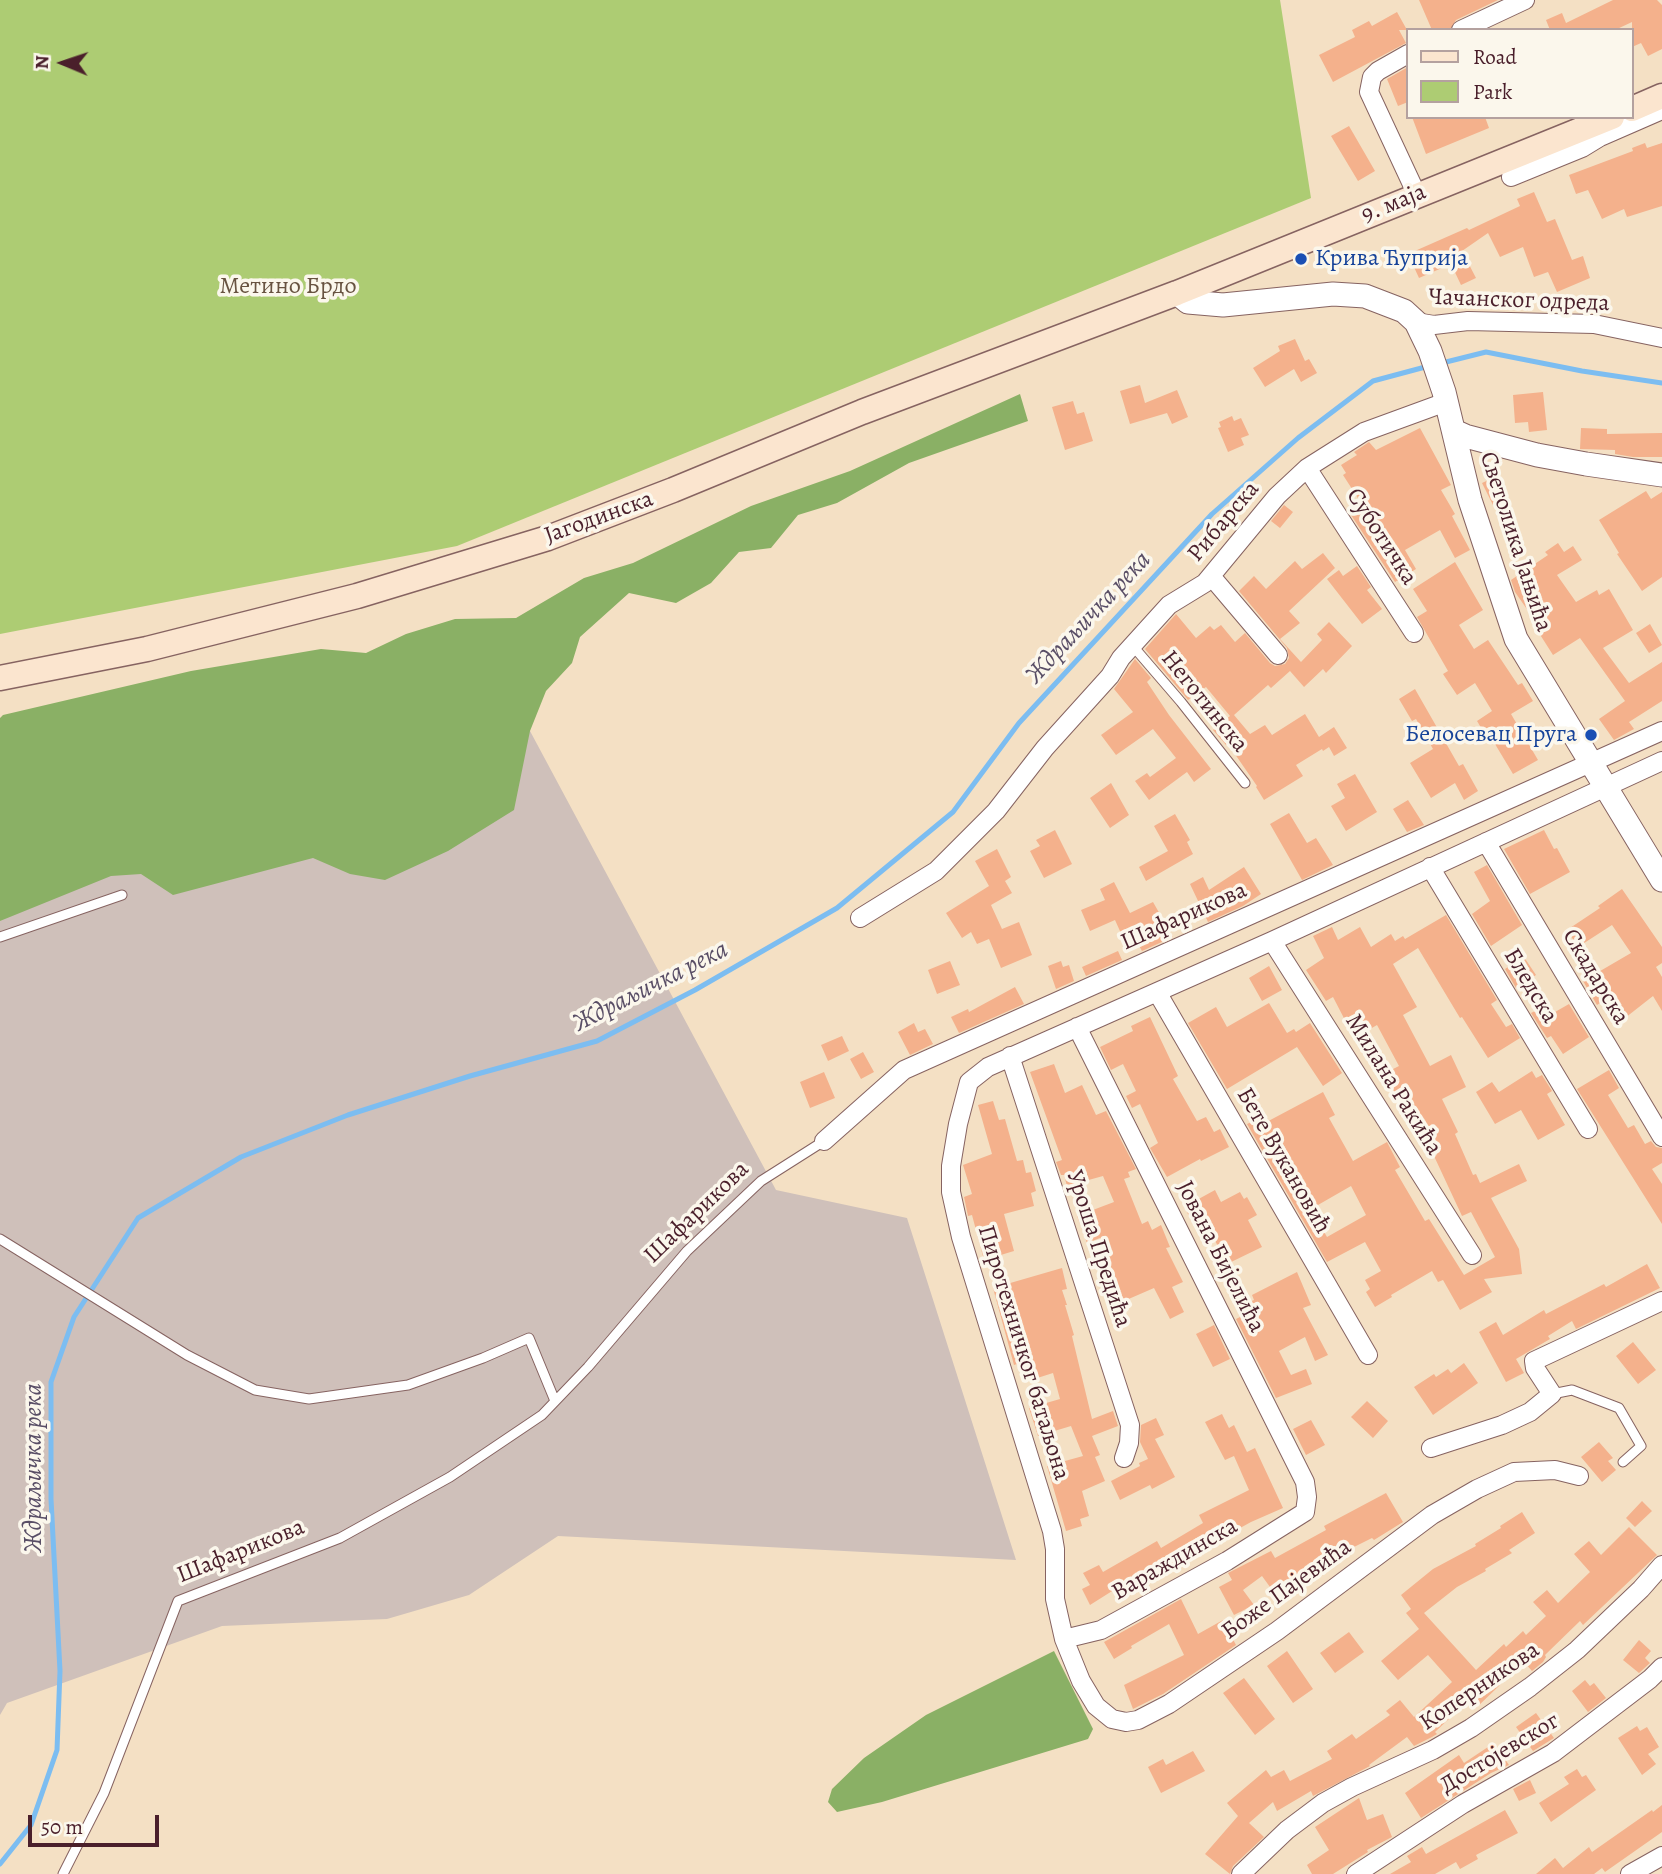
<!DOCTYPE html>
<meta charset="utf-8">
<style>
body{margin:0}
#map{position:relative;width:1662px;height:1874px;overflow:hidden;background:#f4e0c4;font-family:Alegreya,serif}
canvas{display:block}
.legend{position:absolute;left:1406px;top:28px;width:228px;height:91px;box-sizing:border-box;background:#fbf7ec;border:2px solid #b4a19f;margin:0;padding:9px 12px;list-style:none;font-size:21px;color:#4a1f2b}
.legend li{display:flex;align-items:center;gap:14px;height:35px}
.legend b{width:35px;border:2px solid #b4a19f}
.north{position:absolute;left:28px;top:28px;width:70px;height:70px;-webkit-text-stroke:5px #fbf7ec;paint-order:stroke;rotate:272deg;font-size:19px;font-weight:700;line-height:28px;text-align:center;color:#4a1f2b}
.north::after{content:'';display:block;margin:auto;width:24px;height:32px;background:#4a1f2b;clip-path:polygon(50% 0,100% 100%,50% 72%,0 100%)}
.scale{position:absolute;left:28px;top:1815px;width:131px;height:32px;box-sizing:border-box;border:4px solid #4a1f2b;border-top:0;padding-left:9px;font-size:21px;line-height:24px;white-space:nowrap;color:#4a1f2b;-webkit-text-stroke:5px #fbf7ec;paint-order:stroke}
</style>
<div id="map">
<canvas width="1662" height="1874"></canvas>
<ul class="legend">
<li><b style="height:9px;background:#fbe5cf"></b>Road</li>
<li><b style="height:19px;background:#adcc73"></b>Park</li>
</ul>
<div class="north">N</div>
<div class="scale">50 m</div>
</div>
<script>
const context = document.querySelector('canvas').getContext('2d');
context.lineJoin = 'round';
function fillPath(path, color) { context.fillStyle = color; context.fill(path, 'evenodd'); }
const toPath = rows => new Path2D(rows.map(r => 'M' + r).join(''));
function strokePath(path, color, width, dash) { context.strokeStyle = color; context.lineWidth = width; context.lineCap = dash ? 'butt' : 'round'; context.setLineDash(dash || []); context.stroke(path); }
function drawText(font, color, halo, rows, align = 'center') {
  context.font = font + ' Alegreya,serif'; context.lineWidth = 7; context.setLineDash([]); context.textBaseline = 'middle'; context.strokeStyle = halo; context.fillStyle = color; for (const [text, x, y, turn = 0] of rows) {
    context.save(); context.translate(x, y); context.rotate((+turn || 0) * Math.PI / 180); context.textAlign = isNaN(turn) ? turn : align; if (halo) context.strokeText(text, 0, 0); context.fillText(text, 0, 0); context.restore();
  }
}
const industrial = toPath([
 [530,731,776,1190,907,1218,1016,1560,558,1536,469,1595,387,1619,222,1626,7,1703,0,1715,0,880]
]);
const green = toPath([
 [0,0,1280,0,1311,198,457,546,0,634]
]);
const forest = toPath([
 [1020,394,1028,421,909,463,837,503,798,515,771,548,739,552,711,583,676,603,629,593,580,637,572,663,546,691,530,731,514,810,448,851,385,880,350,874,313,858,173,895,141,874,111,876,0,921,0,718,3,715,191,671,321,649,366,653,406,634,455,619,516,618,584,578,633,563,751,506,850,471],
 [1054,1651,1093,1729,1088,1739,882,1802,837,1812,828,1802,832,1789,864,1758,926,1715]
]);
const stream = toPath([
 [1442,363,1486,352,1582,371,1662,383],
 [0,1864,31,1825,57,1750,60,1671,51,1499,51,1382,74,1317,138,1218,241,1157,348,1115,470,1076,597,1041,695,990,837,908,953,812,1019,723,1212,514,1298,438,1373,381,1429,366]
]);
const building = toPath([
 [1419,0,1498,0,1456,20,1450,30,1432,30],
 [1613,0,1657,0,1662,5,1662,49,1648,56,1641,43,1632,47,1632,22,1615,30,1550,30,1546,20,1562,13,1566,23],
 [1397,12,1407,30,1399,30,1406,43,1333,82,1319,55,1355,37,1352,30,1369,21,1372,26],
 [1408,67,1408,102,1398,106,1387,79],
 [1412,117,1485,117,1489,128,1426,154],
 [1349,126,1375,171,1358,181,1331,136],
 [1645,143,1647,148,1662,143,1662,206,1627,217,1624,209,1602,219,1588,190,1576,194,1569,175,1633,151,1632,148],
 [1534,192,1547,222,1555,219,1572,260,1583,256,1590,278,1557,292,1548,272,1534,277,1523,247,1500,257,1488,233,1462,251,1476,278,1461,285,1451,264,1419,278,1408,254,1467,228,1469,230,1520,206,1517,199],
 [1295,339,1305,361,1309,359,1317,373,1301,382,1294,369,1265,387,1253,368,1280,351,1278,346],
 [1140,385,1145,403,1177,390,1188,417,1172,424,1167,413,1130,424,1120,391],
 [1543,392,1547,430,1529,432,1528,422,1515,423,1513,395],
 [1073,401,1077,414,1084,412,1093,441,1065,450,1052,407],
 [1232,416,1234,421,1241,418,1249,435,1241,438,1244,445,1228,452,1218,428,1221,427,1219,422],
 [1420,428,1451,485,1441,490,1455,514,1452,516,1470,550,1455,558,1440,530,1405,550,1416,569,1395,582,1351,515,1363,506,1343,475,1346,473,1341,465,1357,455,1354,452,1369,442,1376,450],
 [1581,428,1607,429,1607,434,1662,433,1662,457,1633,457,1615,454,1615,450,1580,449],
 [1497,476,1508,498,1493,505,1482,483],
 [1646,491,1651,499,1662,492,1662,577,1642,591,1617,554,1619,553,1599,520],
 [1284,505,1293,512,1280,528,1271,521],
 [1558,543,1564,552,1573,546,1582,560,1557,575,1576,602,1597,590,1599,595,1609,589,1633,630,1603,648,1629,683,1662,662,1662,701,1629,722,1634,729,1614,740,1599,719,1625,701,1580,638,1553,655,1539,633,1542,631,1515,592,1511,580,1548,555,1545,552],
 [1323,553,1335,568,1289,611,1300,623,1280,639,1301,662,1322,640,1317,634,1329,622,1352,646,1326,673,1323,669,1304,687,1290,671,1271,688,1268,685,1234,715,1250,734,1265,725,1272,735,1305,714,1319,737,1334,727,1347,748,1334,756,1329,747,1323,751,1322,749,1296,765,1303,776,1264,800,1256,787,1257,786,1228,744,1226,745,1213,730,1230,716,1206,687,1188,700,1145,649,1176,614,1196,638,1210,626,1214,630,1221,625,1235,642,1245,633,1270,663,1275,666,1285,664,1289,658,1287,648,1239,591,1254,576,1266,589,1295,561,1302,569],
 [1455,562,1483,610,1459,625,1474,649,1488,640,1518,685,1522,683,1533,701,1511,714,1538,760,1513,774,1492,739,1489,741,1477,721,1492,711,1475,683,1457,695,1443,674,1448,671,1417,617,1427,611,1413,589],
 [1357,566,1371,587,1367,590,1382,609,1362,624,1327,579,1339,570,1343,576],
 [1650,624,1662,645,1649,653,1636,633],
 [1135,659,1151,678,1147,682,1169,715,1211,769,1194,782,1187,772,1149,800,1135,781,1147,773,1150,777,1176,758,1153,729,1116,755,1101,735,1133,712,1114,689],
 [1415,689,1459,766,1463,764,1478,791,1464,800,1455,783,1431,798,1410,763,1433,749,1416,719,1412,721,1399,699],
 [1355,774,1377,812,1346,831,1331,806,1345,798,1337,784],
 [1111,783,1129,815,1110,828,1090,798],
 [1408,800,1424,825,1407,832,1393,809],
 [1289,813,1307,843,1316,838,1333,865,1302,880,1270,824],
 [1175,814,1190,840,1187,842,1193,854,1146,881,1139,867,1168,851,1154,826],
 [1055,830,1072,864,1044,878,1030,851,1040,846,1036,840],
 [1544,830,1554,849,1557,848,1570,872,1530,894,1504,849],
 [997,849,1011,877,1005,881,1012,893,991,905,1002,929,1019,922,1032,955,1001,968,989,939,977,944,971,932,962,938,946,913,989,886,975,861],
 [1487,865,1522,925,1491,946,1472,914,1490,901,1474,872],
 [1244,867,1261,894,1243,906,1208,922,1190,884,1203,877,1209,890],
 [1114,882,1130,913,1153,902,1173,937,1142,951,1133,935,1124,940,1115,920,1090,931,1081,910,1105,900,1100,889],
 [1622,889,1662,947,1662,963,1656,967,1662,977,1662,1011,1653,996,1625,1018,1609,997,1597,1005,1583,981,1631,953,1612,925,1578,947,1567,930,1600,908,1598,906],
 [1446,915,1497,1000,1491,1004,1506,1027,1512,1024,1520,1038,1488,1058,1462,1017,1460,1018,1418,948,1393,964,1417,1007,1403,1015,1430,1066,1451,1055,1466,1087,1442,1099,1458,1132,1455,1134,1473,1175,1476,1174,1480,1183,1519,1164,1527,1181,1491,1198,1519,1249,1522,1274,1484,1279,1492,1292,1460,1310,1443,1280,1438,1282,1432,1271,1391,1295,1392,1297,1375,1307,1366,1292,1370,1289,1365,1280,1381,1271,1365,1242,1327,1262,1247,1124,1256,1120,1259,1126,1323,1092,1335,1115,1329,1118,1353,1161,1387,1142,1400,1167,1395,1170,1425,1221,1429,1219,1464,1275,1495,1257,1471,1212,1462,1216,1434,1156,1437,1155,1419,1115,1411,1119,1403,1102,1400,1103,1385,1073,1399,1066,1377,1025,1358,1036,1351,1022,1347,1024,1333,997,1326,1001,1306,970,1324,958,1313,936,1332,927,1338,940,1360,927,1371,947,1391,934,1395,941,1403,936,1405,939],
 [1351,1186,1366,1215,1327,1237,1311,1209],
 [1118,951,1122,960,1086,976,1082,967],
 [1524,957,1536,975,1516,988,1505,969],
 [950,961,960,985,937,994,928,970],
 [1061,961,1063,967,1069,965,1074,981,1056,989,1048,966],
 [1269,966,1282,990,1262,1001,1249,978],
 [1015,987,1024,1004,959,1033,951,1017,968,1009,969,1012],
 [1269,1003,1287,1033,1294,1029,1296,1032,1310,1023,1342,1073,1323,1086,1297,1047,1227,1089,1188,1023,1216,1007,1227,1027],
 [1569,1004,1589,1037,1563,1054,1551,1036,1547,1038,1531,1013,1535,1011,1541,1020],
 [1150,1017,1178,1076,1173,1079,1197,1121,1206,1117,1214,1132,1220,1129,1229,1147,1201,1161,1200,1159,1167,1177,1150,1148,1158,1143,1140,1104,1132,1108,1126,1096,1136,1091,1123,1064,1111,1070,1100,1047,1133,1031,1131,1026],
 [914,1023,918,1032,925,1029,933,1044,910,1055,898,1032],
 [842,1036,849,1051,828,1061,821,1045],
 [863,1052,874,1072,861,1079,850,1059],
 [1054,1064,1065,1093,1082,1085,1096,1115,1106,1111,1136,1169,1128,1172,1130,1177,1124,1179,1142,1224,1148,1221,1152,1230,1161,1225,1170,1247,1166,1248,1183,1282,1172,1287,1184,1312,1170,1319,1154,1288,1124,1301,1100,1238,1087,1243,1077,1216,1114,1202,1103,1176,1067,1186,1064,1175,1061,1175,1056,1162,1062,1160,1030,1072],
 [1609,1070,1619,1088,1608,1095,1628,1128,1634,1125,1645,1144,1651,1141,1656,1147,1662,1148,1662,1163,1652,1169,1662,1184,1662,1224,1577,1089],
 [1532,1071,1536,1078,1542,1075,1552,1091,1547,1094,1565,1125,1538,1140,1521,1110,1495,1124,1476,1092,1492,1082,1499,1092],
 [824,1072,835,1098,810,1108,800,1082],
 [993,1101,999,1120,1005,1119,1017,1161,1023,1160,1026,1173,1031,1172,1036,1191,1031,1193,1034,1206,1004,1214,1014,1251,984,1260,972,1215,968,1216,964,1197,972,1194,963,1165,992,1154,978,1105],
 [1215,1190,1221,1202,1240,1192,1244,1199,1247,1197,1257,1215,1248,1220,1262,1247,1227,1264,1206,1223,1196,1228,1184,1207],
 [1647,1264,1660,1288,1576,1329,1572,1321,1548,1336,1550,1339,1516,1359,1524,1373,1506,1382,1479,1332,1496,1322,1503,1335,1544,1310,1546,1314,1604,1284,1606,1287],
 [1062,1268,1067,1289,1062,1290,1067,1305,1065,1305,1074,1335,1072,1336,1092,1419,1113,1411,1118,1426,1092,1436,1100,1455,1095,1457,1105,1481,1082,1491,1089,1516,1080,1519,1082,1526,1066,1531,1047,1466,1083,1456,1071,1426,1038,1436,1029,1408,1060,1399,1053,1373,1031,1380,1025,1361,1014,1365,993,1288],
 [1297,1272,1311,1305,1303,1308,1328,1355,1315,1361,1305,1337,1279,1351,1291,1375,1306,1369,1312,1384,1276,1398,1236,1319,1246,1314,1244,1310,1249,1308,1247,1303,1254,1300,1252,1295],
 [1214,1325,1230,1359,1213,1367,1196,1334],
 [1633,1342,1656,1370,1638,1384,1616,1356],
 [1464,1363,1478,1383,1433,1415,1414,1387,1434,1374,1436,1377,1448,1369,1451,1373],
 [1367,1401,1388,1421,1373,1438,1351,1417],
 [1222,1414,1229,1428,1234,1425,1247,1452,1255,1448,1283,1508,1251,1522,1211,1544,1212,1547,1179,1567,1176,1563,1151,1577,1147,1569,1090,1605,1082,1589,1090,1585,1083,1573,1099,1565,1103,1572,1157,1541,1161,1548,1203,1523,1199,1515,1249,1490,1234,1456,1225,1460,1205,1422],
 [1156,1418,1164,1435,1155,1439,1175,1477,1152,1489,1150,1485,1120,1500,1111,1481,1140,1466,1139,1463,1148,1459,1140,1442,1141,1425],
 [1311,1420,1325,1445,1306,1455,1293,1429],
 [1599,1442,1613,1458,1608,1461,1616,1470,1602,1482,1581,1457],
 [1386,1493,1403,1522,1374,1540,1372,1538,1318,1565,1320,1569,1293,1584,1290,1578,1270,1587,1262,1576,1243,1590,1254,1605,1234,1615,1219,1587,1232,1580,1228,1573,1271,1551,1275,1558,1326,1530,1324,1526],
 [1642,1501,1652,1511,1635,1527,1626,1518],
 [1522,1512,1535,1533,1509,1550,1512,1553,1485,1569,1486,1571,1457,1587,1424,1613,1476,1670,1504,1644,1506,1647,1523,1631,1526,1635,1546,1616,1533,1602,1547,1590,1558,1603,1590,1572,1574,1554,1589,1541,1601,1555,1629,1527,1657,1555,1583,1625,1580,1621,1545,1655,1546,1657,1543,1662,1532,1671,1524,1662,1476,1708,1469,1700,1435,1732,1437,1734,1432,1737,1414,1746,1407,1737,1369,1765,1370,1766,1313,1796,1311,1791,1277,1811,1273,1802,1249,1823,1264,1837,1233,1866,1230,1874,1205,1854,1238,1816,1227,1803,1266,1770,1271,1777,1284,1770,1290,1781,1332,1759,1327,1751,1352,1734,1356,1739,1390,1715,1386,1711,1400,1700,1414,1717,1452,1682,1428,1655,1398,1680,1381,1661,1419,1629,1406,1613,1411,1609,1401,1595,1433,1569,1476,1546,1475,1544,1501,1528,1500,1526],
 [1181,1599,1198,1634,1223,1620,1236,1645,1163,1694,1133,1709,1124,1685,1184,1655,1169,1624,1131,1646,1132,1648,1114,1659,1104,1642],
 [1349,1632,1364,1652,1335,1673,1320,1653],
 [1639,1640,1651,1651,1645,1658,1650,1663,1639,1673,1623,1660],
 [1287,1651,1313,1689,1293,1703,1267,1666],
 [1244,1678,1275,1719,1255,1735,1223,1693],
 [1585,1680,1590,1686,1594,1683,1606,1698,1588,1712,1572,1691],
 [1536,1713,1554,1738,1533,1751,1516,1727],
 [1637,1726,1640,1731,1647,1727,1659,1747,1648,1754,1656,1764,1642,1775,1618,1738],
 [1494,1743,1509,1765,1491,1773,1421,1818,1405,1793,1459,1755,1464,1763],
 [1193,1751,1205,1771,1161,1793,1148,1767,1163,1759,1166,1765],
 [1577,1769,1582,1777,1586,1775,1596,1790,1551,1822,1539,1803,1569,1784,1564,1777],
 [1530,1780,1536,1793,1519,1801,1513,1789],
 [1359,1798,1367,1820,1383,1814,1392,1837,1367,1850,1368,1852,1333,1874,1312,1874,1307,1865,1329,1850,1315,1827],
 [1662,1805,1662,1832,1605,1872,1602,1868,1594,1874,1536,1874,1555,1858,1563,1868,1589,1847,1592,1852,1652,1810,1653,1812],
 [1505,1810,1518,1833,1476,1855,1478,1859,1460,1869,1456,1862,1435,1874,1390,1874,1411,1862,1407,1856,1422,1847,1426,1854]
]);
const service = toPath([
 [1132,645,1181,702,1245,783],
 [0,937,122,895],
 [0,1239,187,1355,255,1390,309,1399,408,1385,483,1358,529,1338,555,1401],
 [1552,1394,1572,1390,1619,1408,1641,1446,1623,1462],
 [63,1874,104,1793,178,1601,340,1538,450,1477,542,1415,588,1367,687,1251,761,1181,824,1141]
]);
const minor = toPath([
 [1461,30,1525,0],
 [1408,54,1378,71,1372,77,1369,92,1417,195],
 [1591,135,1600,137,1662,110],
 [1511,177,1582,148,1600,137],
 [1416,322,1434,325,1468,321,1594,324,1662,338],
 [1307,468,1414,633],
 [1211,576,1278,655],
 [1486,842,1662,1137],
 [1430,867,1588,1129],
 [860,918,936,871,996,811,1045,748,1110,676,1121,658,1169,605,1205,583,1277,496,1307,468,1364,432,1446,402],
 [1272,941,1472,1255],
 [1157,992,1368,1355],
 [1010,1056,1130,1425,1129,1443,1124,1458],
 [824,1141,904,1070,1662,731],
 [1431,1448,1502,1425,1530,1412,1552,1394,1535,1368,1534,1361,1662,1301],
 [1579,1476,1555,1470,1514,1472,1477,1489,1432,1515,1277,1631,1169,1704,1138,1720,1126,1722,1112,1719,1096,1706,1081,1681,1064,1639,1055,1599,1055,1549,1052,1531,961,1237,951,1192,951,1166,958,1124,969,1082,988,1067,1272,941,1662,761],
 [1064,1639,1101,1630,1227,1561,1305,1512,1307,1497,1305,1482,1077,1027],
 [1241,1874,1287,1830,1323,1803,1352,1787,1433,1750,1471,1728,1530,1687,1577,1650,1641,1589,1662,1565],
 [1356,1874,1463,1804,1553,1753,1650,1679,1662,1667],
 [1630,1874,1662,1856]
]);
const tertiary = toPath([
 [1177,293,1188,302,1223,305,1333,294,1365,296,1404,311,1416,322,1430,351,1444,392,1470,500,1516,639,1662,880],
 [1454,431,1465,436,1537,455,1586,464,1662,475]
]);
const secondary = toPath([
 [1632,109,1662,96],
 [0,678,147,649,357,596,548,538,673,490,862,412,1177,293,1612,117]
]);
const markers = [
 [1301,259,7,"#1a4fb4"],
 [1591,735,7,"#1a4fb4"]
];
const streetNames = [
 ["9. маја",1394,204,-22],
 ["Чачанског одреда",1519,301,2],
 ["Јагодинска",599,518,-20],
 ["Рибарска",1224,522,-50],
 ["Суботичка",1381,537,57],
 ["Светолика Јањића",1515,542,72],
 ["Неготинска",1204,702,51],
 ["Шафарикова",1184,917,-24],
 ["Скадарска",1595,977,59],
 ["Бледска",1530,986,59],
 ["Милана Ракића",1393,1085,58],
 ["Бете Вукановић",1283,1161,60],
 ["Шафарикова",697,1213,-44],
 ["Уроша Предића",1098,1249,72],
 ["Јована Бијелића",1220,1257,63],
 ["Пиротехничког батаљона",1023,1353,73],
 ["Шафарикова",241,1552,-22],
 ["Вараждинска",1175,1560,-30],
 ["Боже Пајевића",1287,1590,-36],
 ["Коперникова",1480,1687,-34],
 ["Достојевског",1500,1754,-31]
];
const transitNames = [
 ["Крива Ћуприја",1315,259],
 ["Белосевац Пруга",1577,735,"right"]
];
const parkNames = [
 ["Метино Брдо",288,287]
];
const waterNames = [
 ["Ждраљичка река",1089,618,-47],
 ["Ждраљичка река",651,987,-27],
 ["Ждраљичка река",35,1468,-90]
];
fillPath(industrial, '#cfc0ba');
fillPath(green, '#adcc73');
fillPath(forest, '#8ab065');
strokePath(stream, '#7cbdf1', 5);
fillPath(building, '#f4b18c');
strokePath(service, '#866361', 11);
strokePath(minor, '#866361', 20);
strokePath(tertiary, '#866361', 25);
strokePath(secondary, '#866361', 27);
strokePath(service, '#fff', 9);
strokePath(minor, '#fff', 18);
strokePath(tertiary, '#fff', 23);
strokePath(secondary, '#fbe5cf', 24);
for (const [x, y, r, color] of markers) { const dot = new Path2D(); dot.arc(x, y, r, 0, 2 * Math.PI); context.fillStyle = color; context.fill(dot); strokePath(dot, '#fbf7ec', 2.5); }
drawText('24px', '#4a1f2b', '#fbf7ec', streetNames);
drawText('24px', '#164399', '#fbf7ec', transitNames, 'left');
drawText('24px', '#685341', '#fbf7ec', parkNames);
drawText('italic 26px', '#594e66', '#fbf7ec', waterNames);
</script>
